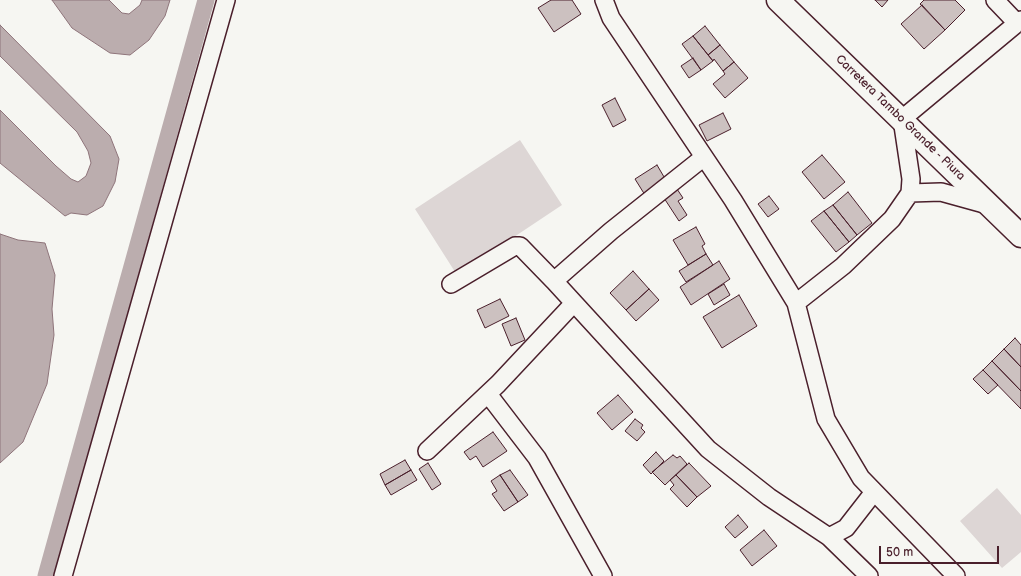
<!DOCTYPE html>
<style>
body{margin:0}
#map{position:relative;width:1021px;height:576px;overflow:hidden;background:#f6f6f2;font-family:"Balsamiq Sans",sans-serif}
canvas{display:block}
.scale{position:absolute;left:879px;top:546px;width:120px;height:18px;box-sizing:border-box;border:2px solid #4a1f2b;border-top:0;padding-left:5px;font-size:12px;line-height:14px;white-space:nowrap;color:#4a1f2b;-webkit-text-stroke:3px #f6f6f2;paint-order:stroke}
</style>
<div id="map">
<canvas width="1021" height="576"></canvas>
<div class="scale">50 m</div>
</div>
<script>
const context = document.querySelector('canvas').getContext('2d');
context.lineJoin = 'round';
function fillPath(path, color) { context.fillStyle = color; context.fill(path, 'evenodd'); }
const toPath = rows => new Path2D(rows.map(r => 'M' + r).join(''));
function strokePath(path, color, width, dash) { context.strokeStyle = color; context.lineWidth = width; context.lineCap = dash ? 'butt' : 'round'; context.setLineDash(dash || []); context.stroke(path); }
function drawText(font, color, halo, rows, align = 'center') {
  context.font = font + ' "Balsamiq Sans",sans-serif'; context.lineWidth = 3; context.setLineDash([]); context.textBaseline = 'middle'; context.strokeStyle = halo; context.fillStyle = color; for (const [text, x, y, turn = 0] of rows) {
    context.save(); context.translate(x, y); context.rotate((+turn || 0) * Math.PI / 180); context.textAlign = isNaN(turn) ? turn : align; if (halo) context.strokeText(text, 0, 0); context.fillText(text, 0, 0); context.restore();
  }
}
const green = toPath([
 [520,140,562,205,457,275,415,209],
 [997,488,1021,515,1021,552,1002,568,960,521]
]);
const water = toPath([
 [52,0,109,0,122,13,129,14,140,5,142,0,170,0,165,16,149,40,130,55,110,53,72,28,52,0],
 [0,25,110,136,119,159,115,182,103,206,87,215,71,213,65,216,0,163,0,110,56,166,71,179,78,182,86,176,91,163,88,151,77,132,0,56,0,25],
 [0,234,18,240,45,243,55,275,52,309,54,335,47,384,23,442,0,463,0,234]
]);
const canal = toPath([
 [46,576,206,0]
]);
const building = toPath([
 [551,0,572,0,581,14,554,32,538,8,551,0],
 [875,0,888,0,882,7,875,0],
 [924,0,955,0,965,10,945,30,920,4,924,0],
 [922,5,945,30,924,49,901,24,922,5],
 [705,26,720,45,708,55,693,36,705,26],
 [693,36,713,61,701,70,682,44,693,36],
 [720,45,734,62,723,71,714,59,713,61,708,55,720,45],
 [693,58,701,70,689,78,681,66,693,58],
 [734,62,748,78,725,98,713,84,725,74,723,71,734,62],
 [615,98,626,120,613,127,602,105,615,98],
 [723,113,731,129,707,141,699,125,723,113],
 [822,155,845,182,824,199,802,172,822,155],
 [657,165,667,182,645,195,635,179,657,165],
 [677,189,683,198,678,201,687,215,679,221,664,198,677,189],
 [848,192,872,223,857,235,833,205,848,192],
 [769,196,779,209,768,217,758,204,769,196],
 [833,205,857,235,849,242,824,211,833,205],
 [824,211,849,242,836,252,811,221,824,211],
 [696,227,705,244,702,246,706,254,688,265,673,240,696,227],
 [706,254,713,265,686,282,679,271,706,254],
 [719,261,730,279,691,305,680,287,719,261],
 [633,271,649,289,626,310,610,293,633,271],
 [724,284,730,295,714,305,708,294,724,284],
 [649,289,659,300,636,321,626,310,649,289],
 [739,295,757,326,722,348,703,317,739,295],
 [500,299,509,316,485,328,477,310,500,299],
 [516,318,525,340,511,346,502,324,516,318],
 [1015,338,1021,345,1021,367,1004,349,1015,338],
 [1004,349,1021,367,1021,391,992,361,1004,349],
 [992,361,1021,391,1021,409,983,370,992,361],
 [983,370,998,385,988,394,973,379,983,370],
 [618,395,633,412,612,430,597,413,618,395],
 [635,419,643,425,641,428,645,432,637,441,625,431,635,419],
 [493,432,507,451,483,467,476,456,470,460,464,452,493,432],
 [656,452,664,461,651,474,643,465,656,452],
 [673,455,677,458,680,456,687,464,665,485,652,472,673,455],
 [405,460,411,470,385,485,380,474,405,460],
 [428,463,441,484,432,490,419,469,428,463],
 [689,463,711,486,697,497,676,475,689,463],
 [411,470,417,480,391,495,385,485,411,470],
 [510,470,528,495,518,502,500,475,510,470],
 [500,475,518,502,504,511,492,494,497,491,491,481,500,475],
 [676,475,697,497,687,507,670,489,674,485,670,480,676,475],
 [738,515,748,527,735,538,725,527,738,515],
 [764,530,777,546,752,566,740,550,764,530]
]);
const minor = toPath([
 [604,0,611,18,733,200,796,303,826,419,861,478,956,576],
 [995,0,1017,23],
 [704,157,611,231,554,281,708,449,769,497,829,537,869,576],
 [910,193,941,192,988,205],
 [451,284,515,246,520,246,554,281],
 [796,303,843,266,892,219,910,193,911,179,902,119,1021,20],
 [488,394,537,458,603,576],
 [427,451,498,384,574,303],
 [829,537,846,528,874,492],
 [63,576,226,0]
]);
const major = toPath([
 [778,0,1021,236]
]);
const streetNames = [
 ["Carretera Tambo Grande - Piura",900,118,44]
];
fillPath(green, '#ddd6d5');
fillPath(water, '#bbadae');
strokePath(water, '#8e747a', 1);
strokePath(canal, '#bbadae', 17);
fillPath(building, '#ccc1c0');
strokePath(building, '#4a1f2b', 1);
strokePath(minor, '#4a1f2b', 20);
strokePath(major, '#4a1f2b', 25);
strokePath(minor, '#f6f6f2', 17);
strokePath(major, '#f6f6f2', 22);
drawText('12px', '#4a1f2b', '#f6f6f2', streetNames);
</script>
